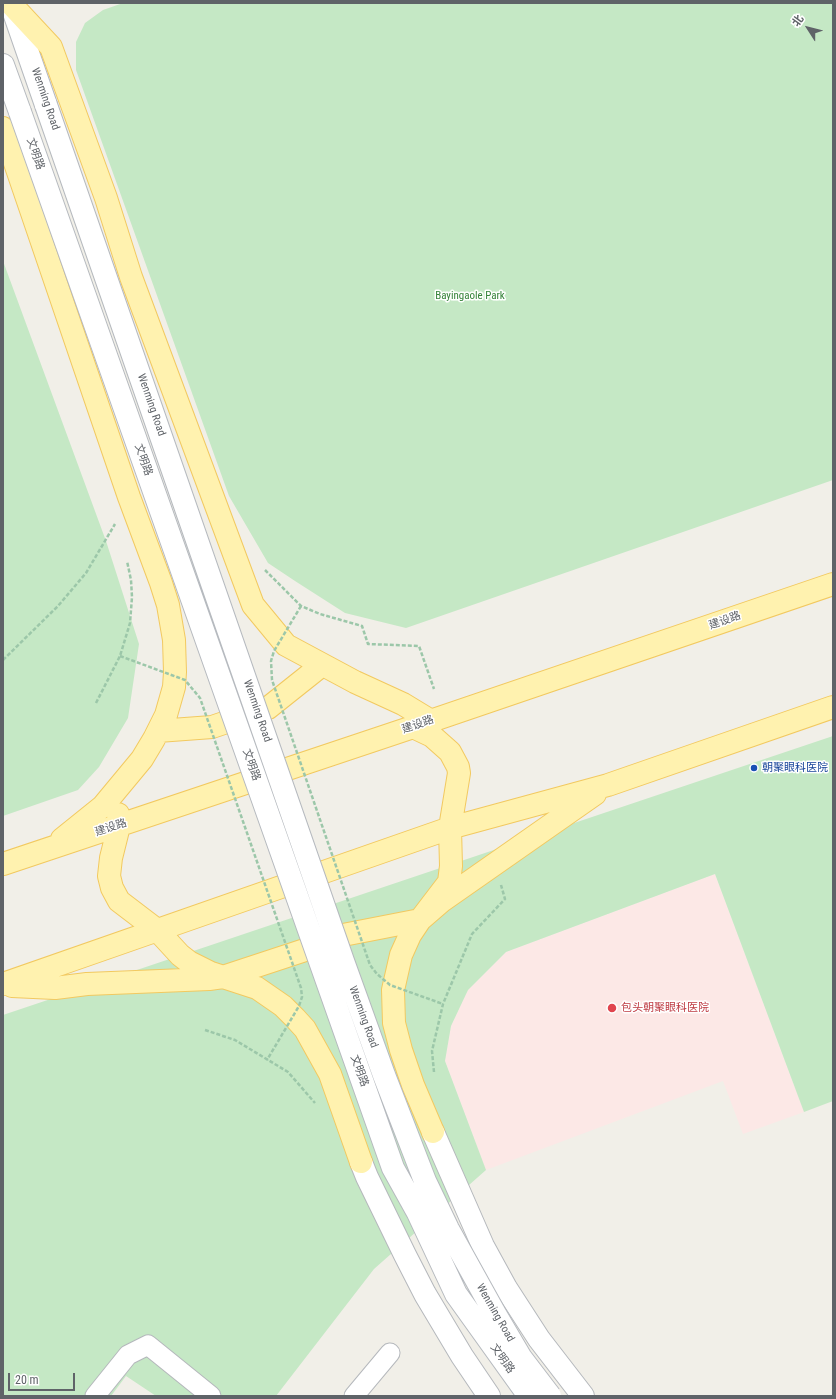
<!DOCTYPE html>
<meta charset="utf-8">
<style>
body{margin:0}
#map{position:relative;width:836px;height:1399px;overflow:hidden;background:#f1efe8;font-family:"Roboto Condensed","Noto Sans SC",sans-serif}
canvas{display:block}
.frame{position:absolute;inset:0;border:4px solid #5f6368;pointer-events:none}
.north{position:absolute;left:788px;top:8px;width:40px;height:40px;-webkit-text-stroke:3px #fff;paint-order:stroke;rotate:306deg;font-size:11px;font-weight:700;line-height:16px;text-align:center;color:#5f6368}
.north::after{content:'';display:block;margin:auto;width:14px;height:18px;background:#5f6368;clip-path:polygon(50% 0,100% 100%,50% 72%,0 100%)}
.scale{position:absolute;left:8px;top:1373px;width:67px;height:18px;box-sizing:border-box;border:2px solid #5f6368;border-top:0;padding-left:5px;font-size:12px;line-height:14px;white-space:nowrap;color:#5f6368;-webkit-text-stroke:3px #fff;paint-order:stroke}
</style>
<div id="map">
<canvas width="836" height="1399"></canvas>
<div class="frame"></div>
<div class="north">北</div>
<div class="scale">20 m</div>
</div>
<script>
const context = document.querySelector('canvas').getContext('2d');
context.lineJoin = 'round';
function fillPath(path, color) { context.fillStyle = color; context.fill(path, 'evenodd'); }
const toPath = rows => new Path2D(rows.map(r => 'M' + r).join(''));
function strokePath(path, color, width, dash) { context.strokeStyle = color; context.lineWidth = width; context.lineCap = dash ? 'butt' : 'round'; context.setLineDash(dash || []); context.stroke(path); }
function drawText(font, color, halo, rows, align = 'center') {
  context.font = font + ' "Roboto Condensed","Noto Sans SC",sans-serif'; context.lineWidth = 3; context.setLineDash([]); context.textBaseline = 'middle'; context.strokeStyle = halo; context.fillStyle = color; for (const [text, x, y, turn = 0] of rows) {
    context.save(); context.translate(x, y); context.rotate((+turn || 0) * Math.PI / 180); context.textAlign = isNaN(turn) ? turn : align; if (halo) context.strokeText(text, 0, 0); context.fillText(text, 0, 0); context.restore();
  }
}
const medical = toPath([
 [715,874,804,1112,743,1134,723,1081,486,1170,445,1061,451,1026,468,990,506,952]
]);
const green = toPath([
 [123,3,833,3,833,480,406,628,345,613,295,581,268,563,229,496,76,70,76,42,85,23,103,10],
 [3,261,106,541,139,644,128,718,99,767,78,790,3,816],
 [833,736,833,1101,804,1112,715,874,506,952,468,990,451,1026,445,1061,486,1170,374,1269,276,1396,156,1396,126,1376,111,1396,3,1396,3,1015]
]);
const path = toPath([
 [265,570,301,606,320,614,362,626,368,644,419,646,434,689],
 [3,660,58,606,86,573,115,524],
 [96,703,120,656,130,623,132,597,131,580,127,561],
 [205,1030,235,1040,288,1072,315,1103],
 [434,1072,432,1051,443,1004,472,934,505,899,501,885]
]);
const minor = toPath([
 [95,1396,128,1355,148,1345,211,1396],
 [354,1396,390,1353]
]);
const tertiary = toPath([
 [433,1132,483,1246,506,1288,539,1339,583,1396],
 [361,1162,367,1177,405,1255,425,1294,462,1356,489,1396]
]);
const secondary = toPath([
 [11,4,46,105],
 [3,65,20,112]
]);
const primary = toPath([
 [11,4,51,47,106,198,131,277,253,605,286,645,355,682,403,704,431,721],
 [3,128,129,497,161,583,168,605,174,640,175,672,174,687,166,715,154,739,142,759,103,806,62,839],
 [158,731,212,727,268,708,322,665],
 [118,814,119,826,111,858,109,876,112,888,119,901,157,930,180,955,189,962,211,973,257,988,283,1006,295,1018,305,1029,330,1074,361,1162],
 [3,864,413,727,833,584],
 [3,984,450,828,608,785,833,707],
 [12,986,55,988,87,984,209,979,223,977,305,950,343,935,420,920,449,882,451,866,450,828,459,773,458,767,450,752,432,736,413,727],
 [433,1132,413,1085,401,1050,394,1023,393,990,401,955,410,935,420,920,442,901,595,794]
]);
const pathBridge = toPath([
 [301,606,274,651,271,661,272,680,370,965,377,974,390,985,443,1004],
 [120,656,185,680,200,698,301,988,302,997,299,1006,267,1060]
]);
const secondaryBridge = toPath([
 [46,105,343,961,384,1075,425,1181,448,1229,494,1312,521,1358,550,1396],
 [20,112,393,1168,418,1213,456,1294,529,1396]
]);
const markers = [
 [754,768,4,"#1a4fb4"],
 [612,1008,5,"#e0444e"]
];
const streetNames = [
 ["Wenming Road",45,99,71],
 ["文明路",35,154,71],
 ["Wenming Road",151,405,71],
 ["文明路",143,460,71],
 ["建设路",725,621,-19],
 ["Wenming Road",257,711,71],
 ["建设路",418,725,-19],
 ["文明路",251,765,71],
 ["建设路",111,828,-18],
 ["Wenming Road",363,1017,70],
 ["文明路",359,1071,70],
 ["Wenming Road",495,1313,60],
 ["文明路",502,1359,55]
];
const parkNames = [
 ["Bayingaole Park",470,296]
];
const transitNames = [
 ["朝聚眼科医院",762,768]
];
const healthNames = [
 ["包头朝聚眼科医院",621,1008]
];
fillPath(medical, '#fce8e6');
fillPath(green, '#c5e8c5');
strokePath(minor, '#b5b8bc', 21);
strokePath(tertiary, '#b5b8bc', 24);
strokePath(secondary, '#b6babf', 24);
strokePath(primary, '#f2c960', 24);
strokePath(path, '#9cc7a9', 2.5, [4, 2]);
strokePath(minor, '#fff', 19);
strokePath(tertiary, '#fff', 22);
strokePath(secondary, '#fff', 22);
strokePath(primary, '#fff2af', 22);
strokePath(secondaryBridge, '#b6babf', 24, []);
strokePath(pathBridge, '#9cc7a9', 2.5, [4, 2]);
strokePath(secondaryBridge, '#fff', 22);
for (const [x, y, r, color] of markers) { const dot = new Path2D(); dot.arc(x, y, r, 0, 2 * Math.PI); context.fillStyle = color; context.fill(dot); strokePath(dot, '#fff', 1.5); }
drawText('11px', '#5f6368', '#fff', streetNames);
drawText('11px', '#348238', '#fff', parkNames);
drawText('11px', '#164399', '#fff', transitNames, 'left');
drawText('11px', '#be3a42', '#fff', healthNames, 'left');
</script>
